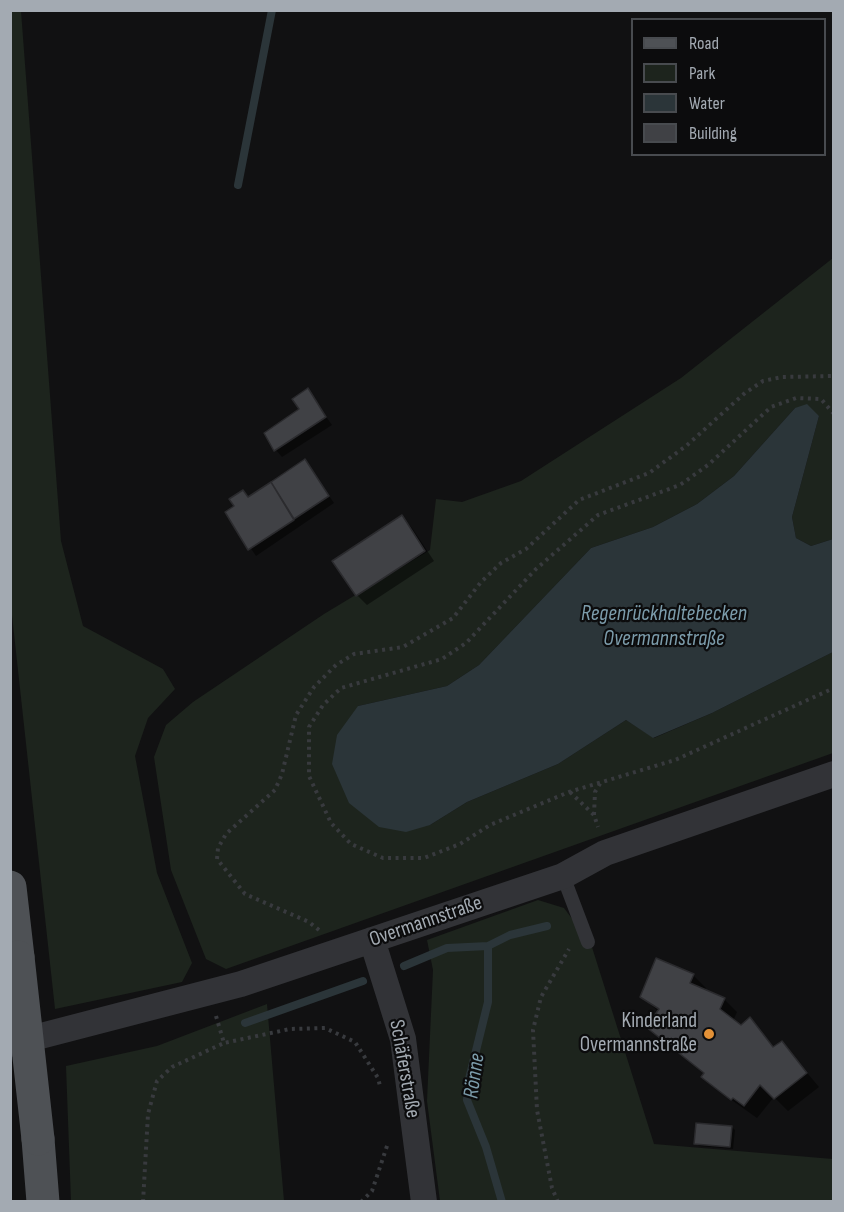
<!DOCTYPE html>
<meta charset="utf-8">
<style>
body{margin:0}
#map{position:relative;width:844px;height:1212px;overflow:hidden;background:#111112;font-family:"Sofia Sans Condensed",sans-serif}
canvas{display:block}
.frame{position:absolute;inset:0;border:12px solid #a3aab2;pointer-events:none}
.legend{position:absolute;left:631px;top:18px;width:195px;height:138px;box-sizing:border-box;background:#0c0c0d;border:2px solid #484b4f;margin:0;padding:8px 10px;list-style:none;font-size:18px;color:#a3aab2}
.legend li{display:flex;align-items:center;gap:12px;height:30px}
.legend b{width:30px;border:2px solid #484b4f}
</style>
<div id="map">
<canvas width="844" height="1212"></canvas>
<div class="frame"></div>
<ul class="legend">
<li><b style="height:8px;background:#4e5155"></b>Road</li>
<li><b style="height:16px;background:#1d241d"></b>Park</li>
<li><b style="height:16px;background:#2b3539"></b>Water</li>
<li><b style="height:16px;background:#404145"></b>Building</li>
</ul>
</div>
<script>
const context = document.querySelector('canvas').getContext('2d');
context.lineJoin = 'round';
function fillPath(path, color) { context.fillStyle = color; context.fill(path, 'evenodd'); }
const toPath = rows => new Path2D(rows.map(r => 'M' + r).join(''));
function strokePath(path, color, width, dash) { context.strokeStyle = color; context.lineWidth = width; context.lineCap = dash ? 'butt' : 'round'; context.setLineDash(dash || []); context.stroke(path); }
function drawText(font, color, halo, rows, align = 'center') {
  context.font = font + ' "Sofia Sans Condensed",sans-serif'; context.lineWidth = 4.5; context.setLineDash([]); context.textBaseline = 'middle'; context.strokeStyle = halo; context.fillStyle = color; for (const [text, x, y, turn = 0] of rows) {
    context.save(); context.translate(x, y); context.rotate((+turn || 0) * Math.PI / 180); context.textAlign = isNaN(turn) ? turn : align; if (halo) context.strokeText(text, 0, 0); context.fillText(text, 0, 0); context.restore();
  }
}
const green = toPath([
 [10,11,21,11,61,541,83,626,163,669,175,689,148,718,135,756,157,873,192,963,182,982,55,1009,10,597],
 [833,258,833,539,811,546,796,538,792,517,819,416,795,408,734,476,697,504,653,527,591,548,479,665,447,686,358,706,430,825,467,802,558,764,626,720,654,738,712,713,833,652,833,753,226,969,206,959,171,870,154,757,166,725,193,702,324,614,430,550,436,499,462,502,521,481,681,378],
 [538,900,564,908,591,944,654,1144,833,1159,833,1201,440,1201,427,1101,433,970,427,940],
 [267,1004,284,1201,71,1201,66,1066,157,1046]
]);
const water = toPath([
 [807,404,819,416,792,517,796,538,811,546,833,539,833,652,712,713,653,738,626,720,558,764,467,802,430,825,406,832,379,827,349,803,332,764,337,735,358,706,447,686,479,665,591,548,653,527,697,504,734,476,795,408]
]);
const shadow = toPath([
 [307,390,332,425,282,457,276,450,301,410],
 [305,461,334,503,256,556,227,513,236,507,243,492,249,498],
 [402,517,412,528,434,561,367,605,357,595],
 [693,975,706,988,705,991,724,999,737,1012,733,1021,741,1027,750,1019,775,1048,782,1043,819,1087,788,1111,774,1097,757,1118,716,1089,703,1076,704,1074,648,1027,659,1012,642,997],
 [732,1127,735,1130,733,1149,699,1146,696,1143]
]);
const stream = toPath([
 [238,185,272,10],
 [488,946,488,1002,468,1083,467,1100,486,1147,502,1202],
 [404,966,447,948,488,946,510,935,547,926],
 [245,1023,363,981]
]);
const building = toPath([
 [308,388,326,417,274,451,264,433,299,409,292,399,308,388],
 [305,459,329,496,294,519,271,482,305,459],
 [271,482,294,520,248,550,225,512,234,506,229,499,243,490,248,497,271,482],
 [402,515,425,551,356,596,332,561,402,515],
 [656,958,694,974,690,983,725,998,720,1009,741,1025,750,1017,773,1047,782,1041,807,1073,774,1099,760,1085,744,1106,733,1098,731,1100,701,1077,704,1073,646,1027,659,1009,640,997,656,958],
 [696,1123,732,1126,730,1147,694,1144,696,1123]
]);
const path = toPath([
 [834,414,821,399,796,398,771,407,708,465,680,485,598,515,536,569,466,643,442,659,341,688,323,705,309,727,309,776,331,823,351,844,383,858,424,858,460,844,490,825,569,792,675,760,834,688],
 [570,792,594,815,598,827],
 [594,815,595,792,601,782],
 [319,930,309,922,245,894,217,859,218,848,226,834,275,790,282,774,296,715,314,687,336,665,354,654,403,647,453,618,481,582,501,563,526,549,579,500,649,473,686,446,745,393,763,381,782,377,834,376],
 [216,1016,224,1043,290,1029,325,1028,355,1042,378,1078,380,1086],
 [143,1202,148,1114,157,1081,172,1067,224,1043],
 [361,1202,372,1191,388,1143],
 [558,1202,552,1188,537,1110,533,1030,541,997,569,949]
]);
const service = toPath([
 [563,876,588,942]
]);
const minor = toPath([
 [372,940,403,1039,424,1202],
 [10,1044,241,984,563,876,605,853,834,774]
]);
const primary = toPath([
 [10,887,18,957],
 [38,1139,43,1202]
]);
const primaryBridge = toPath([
 [18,957,38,1139]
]);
const markers = [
 [709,1034,6,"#e39137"]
];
const streetNames = [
 ["Overmannstraße",426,922,-19],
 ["Schäferstraße",404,1069,80]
];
const poiNames = [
 ["Kinderland",697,1022],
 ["Overmannstraße",697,1046]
];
const waterNames = [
 ["Regenrückhaltebecken",664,614],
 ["Overmannstraße",664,639],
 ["Rönne",475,1076,-82]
];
fillPath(green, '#1d241d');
fillPath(water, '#2b3539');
fillPath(shadow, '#0007');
strokePath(stream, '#2b3539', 8);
fillPath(building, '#404145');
strokePath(building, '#2b2b2e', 1.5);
strokePath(path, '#383a3e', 4, [3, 4.5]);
strokePath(service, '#323337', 14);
strokePath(minor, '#323337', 26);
strokePath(primary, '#4e5155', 33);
strokePath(primaryBridge, '#4e5155', 33);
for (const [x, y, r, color] of markers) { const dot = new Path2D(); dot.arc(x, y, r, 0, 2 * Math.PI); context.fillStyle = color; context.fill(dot); strokePath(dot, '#0c0c0d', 2); }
drawText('21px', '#a3aab2', '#0c0c0d', streetNames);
drawText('21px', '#a3aab2', '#0c0c0d', poiNames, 'right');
drawText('italic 22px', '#7c9cab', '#0c0c0d', waterNames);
</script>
